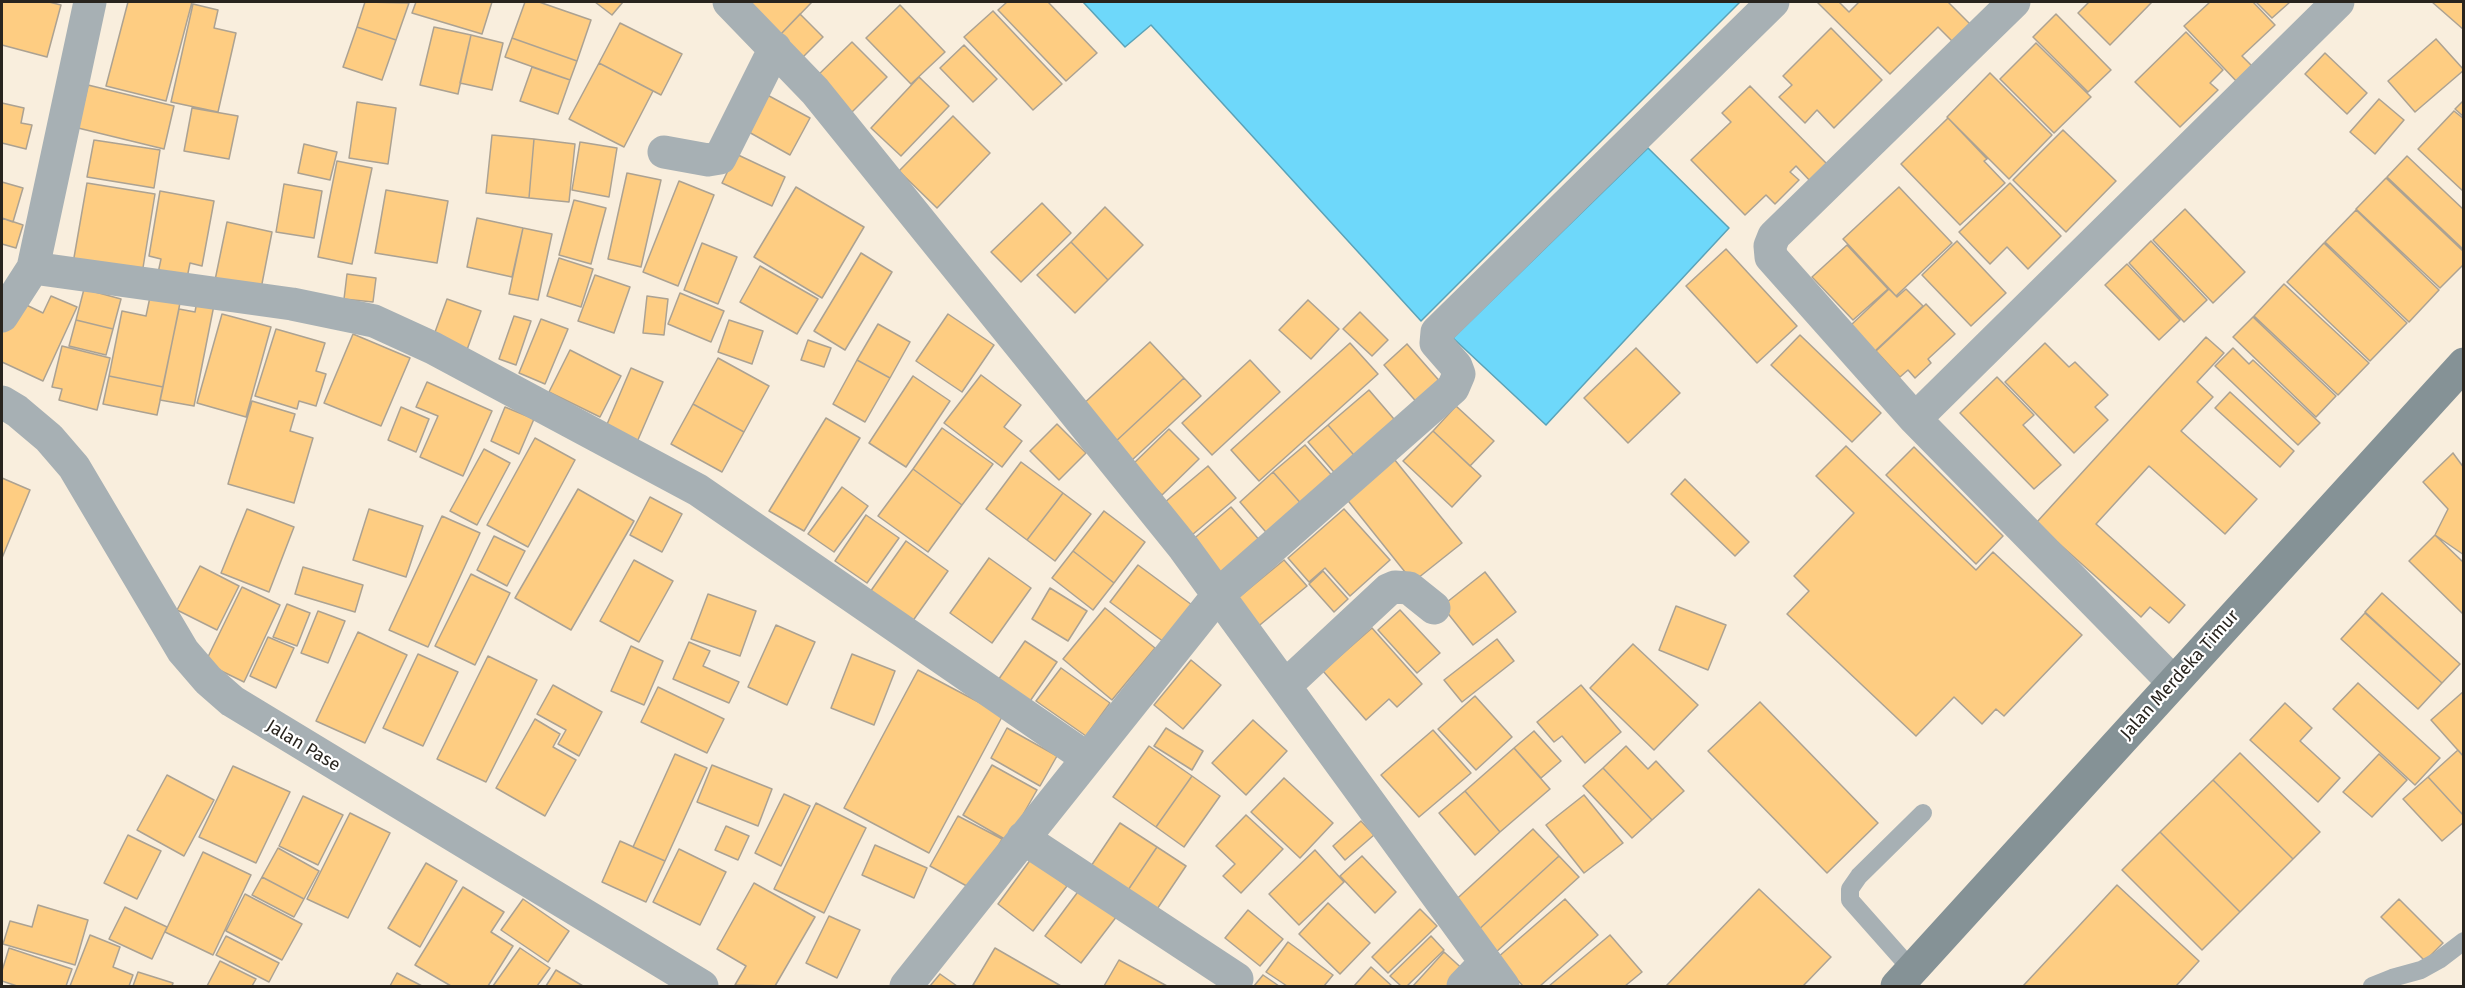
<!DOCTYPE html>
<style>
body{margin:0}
#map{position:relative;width:2465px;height:988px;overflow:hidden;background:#f9eedd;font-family:"Fira Sans",sans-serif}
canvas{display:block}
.frame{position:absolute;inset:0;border:3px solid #28241e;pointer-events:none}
</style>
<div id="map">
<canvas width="2465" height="988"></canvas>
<div class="frame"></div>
</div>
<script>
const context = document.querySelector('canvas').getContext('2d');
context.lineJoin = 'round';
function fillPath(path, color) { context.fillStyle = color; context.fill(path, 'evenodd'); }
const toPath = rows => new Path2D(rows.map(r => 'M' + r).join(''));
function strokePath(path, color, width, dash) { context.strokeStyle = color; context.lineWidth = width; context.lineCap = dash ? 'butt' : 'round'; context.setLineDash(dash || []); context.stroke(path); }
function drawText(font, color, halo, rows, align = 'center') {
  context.font = font + ' "Fira Sans",sans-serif'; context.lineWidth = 4.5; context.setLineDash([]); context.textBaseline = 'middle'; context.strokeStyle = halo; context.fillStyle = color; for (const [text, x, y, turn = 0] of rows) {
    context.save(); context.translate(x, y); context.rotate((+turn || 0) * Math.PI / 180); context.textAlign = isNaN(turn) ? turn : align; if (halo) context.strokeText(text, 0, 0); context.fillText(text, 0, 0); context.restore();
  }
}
const water = toPath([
 [1083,2,1740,2,1421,321,1151,25,1125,47,1083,2],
 [1648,148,1729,228,1546,425,1453,338,1648,148]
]);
const building = toPath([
 [2,2,49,2,61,5,47,57,2,45,2,2],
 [128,2,192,2,166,101,106,86,128,2],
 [365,2,409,3,396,40,357,27,365,2],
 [416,2,492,2,482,34,412,13,416,2],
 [525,2,539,2,591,20,577,61,512,38,525,2],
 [595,2,623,2,612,15,595,2],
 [753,2,812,2,779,36,748,6,753,2],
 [1007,2,1048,2,1097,53,1066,81,998,10,1007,2],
 [1817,2,1839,2,1849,12,1859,2,1948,2,1971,25,1954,43,1938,27,1890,74,1817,2],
 [2089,2,2152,2,2110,45,2078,13,2089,2],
 [2210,2,2253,2,2275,25,2242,56,2255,69,2239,84,2184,26,2210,2],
 [2256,2,2290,2,2272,18,2256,2],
 [2432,2,2464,2,2464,30,2432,2],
 [193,4,218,10,214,28,236,33,218,112,171,102,193,4],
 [900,5,945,52,911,84,866,38,900,5],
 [993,11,1062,84,1033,110,964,37,993,11],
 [800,14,823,37,802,58,779,36,800,14],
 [2056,14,2111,70,2088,92,2033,37,2056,14],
 [620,23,682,54,661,95,599,63,620,23],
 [357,27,396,40,382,80,343,67,357,27],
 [434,27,471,35,458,94,420,85,434,27],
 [1831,28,1882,80,1834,128,1817,110,1805,123,1779,97,1792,85,1783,76,1831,28],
 [2186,32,2223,70,2210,83,2218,90,2180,127,2135,82,2186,32],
 [471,35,503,43,492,90,460,83,471,35],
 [512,38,577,61,570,80,505,57,512,38],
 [2436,39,2464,70,2415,112,2388,81,2436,39],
 [852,42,887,77,850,114,815,78,852,42],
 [2036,43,2091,97,2054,133,2000,79,2036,43],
 [964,45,997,79,973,102,940,68,964,45],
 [2325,53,2367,93,2347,114,2305,74,2325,53],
 [599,63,653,91,624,147,569,119,599,63],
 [532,67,570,80,558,114,520,101,532,67],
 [1990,73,2052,135,2009,179,1947,117,1990,73],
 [919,77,949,106,901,156,871,128,919,77],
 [88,85,174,106,164,149,78,128,88,85],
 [1750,86,1829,166,1812,183,1796,166,1790,172,1799,180,1775,204,1766,195,1745,215,1691,160,1731,122,1722,113,1750,86],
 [758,90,810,118,790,155,738,126,758,90],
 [2379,99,2404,120,2375,154,2350,132,2379,99],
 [2464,100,2464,117,2455,109,2464,100],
 [357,102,396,108,388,164,349,158,357,102],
 [2,103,24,108,21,123,32,125,26,149,2,143,2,103],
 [192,108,238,116,229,159,184,151,192,108],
 [2454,111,2464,119,2464,192,2418,149,2454,111],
 [953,116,990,153,937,208,899,171,953,116],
 [1948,118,1987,159,1984,161,2005,183,1960,225,1901,164,1948,118],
 [2063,130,2116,181,2066,232,2013,180,2063,130],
 [492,135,534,139,529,198,486,193,492,135],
 [534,139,575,144,569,202,529,198,534,139],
 [94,140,160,150,154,188,87,177,94,140],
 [580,142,617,148,609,197,572,190,580,142],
 [304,144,337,152,330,180,298,173,304,144],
 [736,154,785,177,772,206,722,183,736,154],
 [2407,156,2464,210,2464,250,2387,177,2407,156],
 [337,161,372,168,352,264,318,257,337,161],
 [627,173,661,180,641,267,608,259,627,173],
 [2386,178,2464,252,2464,264,2440,288,2356,209,2386,178],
 [679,181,714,195,678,286,643,272,679,181],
 [2,182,23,188,13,222,2,218,2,182],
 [87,183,155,194,141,280,72,269,87,183],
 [2010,183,2061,236,2028,269,2007,247,1990,264,1959,232,2010,183],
 [284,184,322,191,314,238,276,232,284,184],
 [796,187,864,227,822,298,754,257,796,187],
 [1899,187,1952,243,1896,296,1843,239,1899,187],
 [386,190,448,201,437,263,375,253,386,190],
 [160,191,214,201,202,266,190,263,187,278,158,273,161,259,149,256,160,191],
 [574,200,606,208,591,264,559,255,574,200],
 [1042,203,1071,233,1021,282,991,252,1042,203],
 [1105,207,1143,245,1108,280,1071,242,1105,207],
 [2185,209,2245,272,2213,303,2153,240,2185,209],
 [2356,210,2439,290,2409,322,2325,242,2356,210],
 [2,218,23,225,16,248,2,244,2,218],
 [477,218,523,228,512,277,467,267,477,218],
 [227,222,272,232,260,294,214,285,227,222],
 [523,228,552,234,538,300,509,294,523,228],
 [1957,241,2006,293,1971,326,1922,275,1957,241],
 [2151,241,2207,300,2184,322,2129,263,2151,241],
 [1071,242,1108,280,1075,313,1037,275,1071,242],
 [702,243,737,257,718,304,684,290,702,243],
 [2324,243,2407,323,2370,361,2287,282,2324,243],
 [1847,245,1888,289,1853,320,1812,277,1847,245],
 [1726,249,1797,326,1757,363,1686,286,1726,249],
 [861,253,892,272,845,350,814,331,861,253],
 [559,258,593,269,581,307,547,296,559,258],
 [2127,264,2180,320,2159,340,2105,285,2127,264],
 [760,266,818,299,797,334,740,302,760,266],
 [347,274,376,278,373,302,344,299,347,274],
 [595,275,630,287,614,333,578,321,595,275],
 [2284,284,2369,363,2338,395,2254,316,2284,284],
 [84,289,121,299,113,329,76,320,84,289],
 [1889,289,1897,297,1906,289,1923,306,1875,351,1851,325,1889,289],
 [680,293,724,311,711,342,668,324,680,293],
 [51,296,77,307,43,381,2,362,2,331,16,300,43,313,51,296],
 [647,296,668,299,664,335,643,333,647,296],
 [150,297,180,303,163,387,109,376,122,311,146,316,150,297],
 [447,299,481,311,464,358,430,346,447,299],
 [1308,300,1339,329,1311,359,1279,330,1308,300],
 [197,301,214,305,194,406,160,400,179,309,195,312,197,301],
 [1926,304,1955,334,1928,359,1931,363,1915,378,1908,370,1900,377,1876,351,1926,304],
 [1360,312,1388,340,1372,356,1343,329,1360,312],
 [222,314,271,327,246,417,197,403,222,314],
 [948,314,994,345,962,392,916,361,948,314],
 [514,316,531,321,516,365,499,359,514,316],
 [2253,317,2336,396,2316,417,2233,337,2253,317],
 [541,319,568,329,545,384,519,373,541,319],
 [76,320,113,329,106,355,69,346,76,320],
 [729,320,763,331,752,364,718,352,729,320],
 [878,324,910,342,890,378,857,360,878,324],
 [276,329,325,343,316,371,326,374,316,406,299,401,297,409,255,396,276,329],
 [353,334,410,358,381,426,324,403,353,334],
 [1800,335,1881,413,1852,442,1771,365,1800,335],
 [2206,337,2224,353,2197,382,2213,397,2181,431,2257,499,2225,534,2149,466,2096,524,2185,605,2169,623,2150,607,2141,617,2036,523,2206,337],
 [808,340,831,348,824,367,801,360,808,340],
 [1150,342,1184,378,1114,443,1080,407,1150,342],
 [1350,343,1378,374,1259,481,1231,450,1350,343],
 [2045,343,2069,367,2075,362,2108,395,2095,407,2108,420,2074,453,2005,382,2045,343],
 [1407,344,1443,385,1420,406,1384,365,1407,344],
 [62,346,110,358,97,410,59,400,62,389,52,387,62,346],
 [1636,348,1680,393,1628,443,1584,398,1636,348],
 [2233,348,2249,364,2253,360,2320,423,2298,445,2215,366,2233,348],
 [570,350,621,376,600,417,549,392,570,350],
 [718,358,769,386,744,432,693,404,718,358],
 [857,360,890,378,865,422,833,404,857,360],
 [1250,360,1280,392,1212,455,1182,423,1250,360],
 [631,368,663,382,637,442,605,429,631,368],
 [981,375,1021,405,1004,427,1022,441,1002,467,944,423,981,375],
 [109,376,163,387,157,415,103,404,109,376],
 [913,376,950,401,906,467,869,443,913,376],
 [1997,377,2034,415,2023,425,2061,465,2034,489,1960,413,1997,377],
 [1184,378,1201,396,1131,461,1114,443,1184,378],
 [427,382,492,411,463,476,420,457,438,416,416,407,427,382],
 [1369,390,1400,426,1359,461,1328,425,1369,390],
 [2230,392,2294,451,2280,467,2215,408,2230,392],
 [252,401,295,414,290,431,313,438,294,503,228,484,252,401],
 [693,404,744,432,722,472,671,444,693,404],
 [1456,406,1494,441,1470,466,1433,431,1456,406],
 [401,407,429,419,416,452,388,440,401,407],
 [505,407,534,419,519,454,491,441,505,407],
 [826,418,860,438,804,531,769,511,826,418],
 [1057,424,1086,453,1059,480,1030,451,1057,424],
 [1328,425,1359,461,1339,478,1308,442,1328,425],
 [942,428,993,464,962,505,913,469,942,428],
 [1169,429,1199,459,1162,495,1132,465,1169,429],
 [1433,431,1481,476,1452,507,1403,461,1433,431],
 [535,438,575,460,528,547,487,525,535,438],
 [1305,445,1336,480,1305,508,1273,472,1305,445],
 [1846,446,1976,570,1993,552,2082,635,2004,716,1996,709,1982,724,1954,697,1916,736,1787,614,1809,591,1794,576,1854,513,1816,476,1846,446],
 [1914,447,2003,536,1976,564,1886,475,1914,447],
 [484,449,510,463,477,525,450,511,484,449],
 [2453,453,2464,468,2464,555,2435,535,2448,509,2423,482,2453,453],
 [1390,454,1462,543,1413,582,1341,492,1390,454],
 [1021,462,1063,493,1027,540,986,509,1021,462],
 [1208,466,1236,498,1186,540,1158,508,1208,466],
 [913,469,962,505,928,552,878,516,913,469],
 [1273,472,1305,508,1271,538,1240,502,1273,472],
 [2,478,30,490,2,558,2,478],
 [1685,479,1749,542,1735,556,1671,494,1685,479],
 [842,487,868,506,834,552,808,534,842,487],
 [578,489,634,521,571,630,515,598,578,489],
 [1063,493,1091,514,1055,561,1027,540,1063,493],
 [650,497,682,514,662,552,630,535,650,497],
 [1231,507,1267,549,1226,584,1190,542,1231,507],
 [247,509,294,527,269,592,221,573,247,509],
 [369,509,423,526,406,577,353,560,369,509],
 [1344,509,1390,560,1350,596,1325,568,1309,582,1288,558,1344,509],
 [1104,511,1145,542,1114,583,1073,551,1104,511],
 [866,515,899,538,867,583,835,561,866,515],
 [442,516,480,533,428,647,389,630,442,516],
 [2435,535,2464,563,2464,615,2409,561,2435,535],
 [494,536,525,551,507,586,477,570,494,536],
 [906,541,948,571,912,622,870,592,906,541],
 [1073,551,1114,583,1093,610,1052,578,1073,551],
 [989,558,1031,588,992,643,950,613,989,558],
 [634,560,673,581,639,642,600,621,634,560],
 [1284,560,1307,586,1255,629,1233,602,1284,560],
 [1138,565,1192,605,1164,642,1110,602,1138,565],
 [200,566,239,586,217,630,177,610,200,566],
 [303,567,363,585,355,612,295,594,303,567],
 [1323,571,1348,599,1334,612,1309,584,1323,571],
 [1485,572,1516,612,1473,645,1442,606,1485,572],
 [471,574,510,593,475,665,435,646,471,574],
 [242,587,280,605,244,682,205,663,242,587],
 [1050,588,1087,611,1068,641,1032,619,1050,588],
 [2382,593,2460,664,2442,683,2365,612,2382,593],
 [708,594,756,611,740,656,691,639,708,594],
 [287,604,310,613,297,646,273,637,287,604],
 [1676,606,1726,625,1708,670,1659,650,1676,606],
 [1105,608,1155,648,1112,700,1063,659,1105,608],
 [1400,610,1440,653,1417,673,1378,630,1400,610],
 [318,611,345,621,328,663,301,653,318,611],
 [2365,613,2442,683,2418,709,2341,639,2365,613],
 [776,625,815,642,787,705,748,687,776,625],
 [1372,628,1422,684,1397,707,1389,699,1366,720,1323,671,1372,628],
 [358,632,407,655,365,743,316,721,358,632],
 [268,637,294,648,276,688,250,676,268,637],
 [1497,639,1514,661,1462,702,1444,680,1497,639],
 [1025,641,1057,662,1026,707,994,686,1025,641],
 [689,642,710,651,703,666,739,682,729,703,673,679,689,642],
 [1633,644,1698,705,1654,750,1590,688,1633,644],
 [631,646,663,661,644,705,611,691,631,646],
 [418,654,458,672,423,746,383,728,418,654],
 [852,654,895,671,874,725,831,708,852,654],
 [488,656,537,680,486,782,437,759,488,656],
 [1191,660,1221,685,1183,729,1154,705,1191,660],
 [1061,668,1110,703,1086,736,1036,701,1061,668],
 [918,670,1003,715,929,853,844,808,918,670],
 [2358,683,2440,758,2415,785,2333,709,2358,683],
 [553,685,602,712,579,756,558,744,566,730,537,714,553,685],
 [1581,685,1621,732,1585,763,1562,736,1554,742,1537,722,1581,685],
 [658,687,724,719,707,753,641,722,658,687],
 [2464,691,2464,757,2431,720,2464,691],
 [1475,696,1512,737,1476,770,1438,729,1475,696],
 [1760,702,1878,823,1827,873,1708,751,1760,702],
 [2285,703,2312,728,2300,741,2340,778,2318,802,2250,740,2285,703],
 [535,719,560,734,553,747,576,760,545,816,496,788,535,719],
 [1253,720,1287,751,1246,795,1212,763,1253,720],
 [1007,728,1057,756,1040,786,991,758,1007,728],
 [1166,728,1203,751,1192,770,1154,746,1166,728],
 [1433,730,1471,773,1419,817,1381,775,1433,730],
 [1534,731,1561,761,1541,778,1514,748,1534,731],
 [1149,746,1192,776,1156,827,1113,797,1149,746],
 [1626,746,1648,769,1656,761,1684,791,1652,820,1603,768,1626,746],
 [1514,748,1550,789,1500,832,1465,791,1514,748],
 [2458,750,2464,757,2464,816,2428,777,2458,750],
 [2240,753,2320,832,2293,859,2213,780,2240,753],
 [675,754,707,768,665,861,633,847,675,754],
 [2379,754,2407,780,2372,817,2343,792,2379,754],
 [712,765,772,789,758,826,697,802,712,765],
 [992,765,1037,790,1008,841,963,815,992,765],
 [233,766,290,792,256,863,199,837,233,766],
 [1603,768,1652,820,1632,838,1583,786,1603,768],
 [167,775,214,800,184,856,137,830,167,775],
 [1192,776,1220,796,1184,847,1156,827,1192,776],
 [2428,777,2464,816,2464,822,2442,841,2403,799,2428,777],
 [1284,778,1333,823,1300,858,1251,812,1284,778],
 [2213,780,2293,859,2240,912,2160,832,2213,780],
 [1465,791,1500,832,1475,855,1439,813,1465,791],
 [784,794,810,806,781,866,755,853,784,794],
 [1584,795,1623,843,1584,873,1546,825,1584,795],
 [303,796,343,815,318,865,279,846,303,796],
 [816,803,866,828,824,913,774,889,816,803],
 [350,813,390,833,348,918,307,899,350,813],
 [1246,815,1283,849,1241,893,1223,876,1235,864,1216,846,1246,815],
 [958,816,1002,839,974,890,930,866,958,816],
 [1361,821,1374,835,1345,860,1333,846,1361,821],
 [1120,823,1157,847,1122,899,1085,875,1120,823],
 [726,826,749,836,738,860,715,850,726,826],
 [1533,829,1559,856,1476,932,1450,905,1533,829],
 [2160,832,2240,912,2202,950,2122,870,2160,832],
 [128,835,161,851,137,899,104,883,128,835],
 [620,841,665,861,646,902,602,882,620,841],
 [875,845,927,868,914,898,862,875,875,845],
 [1157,847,1186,866,1151,918,1122,899,1157,847],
 [278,848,319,871,304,899,262,877,278,848],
 [679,849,726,872,700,925,653,902,679,849],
 [1315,850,1344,882,1299,925,1269,894,1315,850],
 [203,852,251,875,213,955,165,932,203,852],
 [1362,856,1396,892,1375,913,1340,876,1362,856],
 [1559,856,1579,877,1495,953,1476,932,1559,856],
 [1031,859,1067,886,1033,931,998,904,1031,859],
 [426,863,457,881,420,947,388,928,426,863],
 [262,877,304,899,294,917,252,895,262,877],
 [754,883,815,917,775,986,735,985,746,966,717,949,754,883],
 [2117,885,2199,961,2176,986,2023,986,2117,885],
 [463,887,504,912,491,932,513,946,488,986,451,986,415,965,463,887],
 [1080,889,1117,916,1081,963,1045,936,1080,889],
 [1759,889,1831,957,1803,986,1666,986,1759,889],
 [245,894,302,924,282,960,226,931,245,894],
 [523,899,569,931,548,962,501,930,523,899],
 [1565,899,1598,935,1540,986,1523,986,1497,958,1565,899],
 [2399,899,2443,943,2425,961,2381,917,2399,899],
 [1328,903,1370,943,1340,974,1299,934,1328,903],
 [38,905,88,920,75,965,3,944,10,921,32,927,38,905],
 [125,907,167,927,152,959,109,939,125,907],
 [1420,909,1437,926,1388,973,1372,957,1420,909],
 [1248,910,1283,939,1260,966,1225,938,1248,910],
 [829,916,860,930,837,978,806,963,829,916],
 [90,935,120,947,113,967,133,975,129,986,70,986,90,935],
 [1610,935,1642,972,1625,986,1549,986,1610,935],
 [226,936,279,963,269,982,216,955,226,936],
 [1431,936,1444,950,1407,986,1401,986,1390,976,1431,936],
 [1288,942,1333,975,1324,986,1287,986,1266,972,1288,942],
 [9,948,72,969,66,986,17,986,2,981,2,971,9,948],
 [520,948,550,968,537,986,493,986,520,948],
 [995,948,1061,986,976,986,973,985,995,948],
 [1444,952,1467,973,1454,986,1413,986,1444,952],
 [1119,960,1167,986,1104,986,1119,960],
 [220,961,256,979,252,986,207,986,220,961],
 [1371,967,1392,986,1354,986,1371,967],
 [556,970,583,986,546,986,556,970],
 [138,972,173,983,172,986,133,986,138,972],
 [397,973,422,986,390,986,397,973],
 [940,974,957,986,930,986,940,974],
 [1263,975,1279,986,1254,986,1263,975]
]);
const lane = toPath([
 [1912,970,1850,900,1850,889,1859,876,1923,813],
 [2372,986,2392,978,2421,970,2439,960,2464,941]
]);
const street = toPath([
 [729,2,815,91,1184,548,1503,986],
 [2014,2,1774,236,1770,246,1771,257,1915,419,2173,682],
 [664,152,708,160,720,158,775,48],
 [33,268,292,304,374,321,433,348,698,490,1087,758],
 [2,316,33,268,90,2],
 [2,402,17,411,49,438,74,467,183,651,208,680,232,701,702,986],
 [1915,419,2338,2],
 [1285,686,1388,590,1395,587,1409,588,1434,608],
 [1023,838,1237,979],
 [906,986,1219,594,1453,388,1459,374,1456,366,1436,343,1437,332,1773,2],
 [1463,986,1485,963]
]);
const secondary = toPath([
 [1897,986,2464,364]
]);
const streetNames = [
 ["Jalan Merdeka Timur",2180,675,-48],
 ["Jalan Pase",303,746,31]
];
fillPath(water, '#6ed8fa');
strokePath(water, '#59a2b8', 1.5);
fillPath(building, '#fecd82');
strokePath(building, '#aca292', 1.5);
strokePath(lane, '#a7b0b4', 18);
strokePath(street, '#a7b0b4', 33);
strokePath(secondary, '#859296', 33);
drawText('18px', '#28241e', '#fff', streetNames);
</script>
